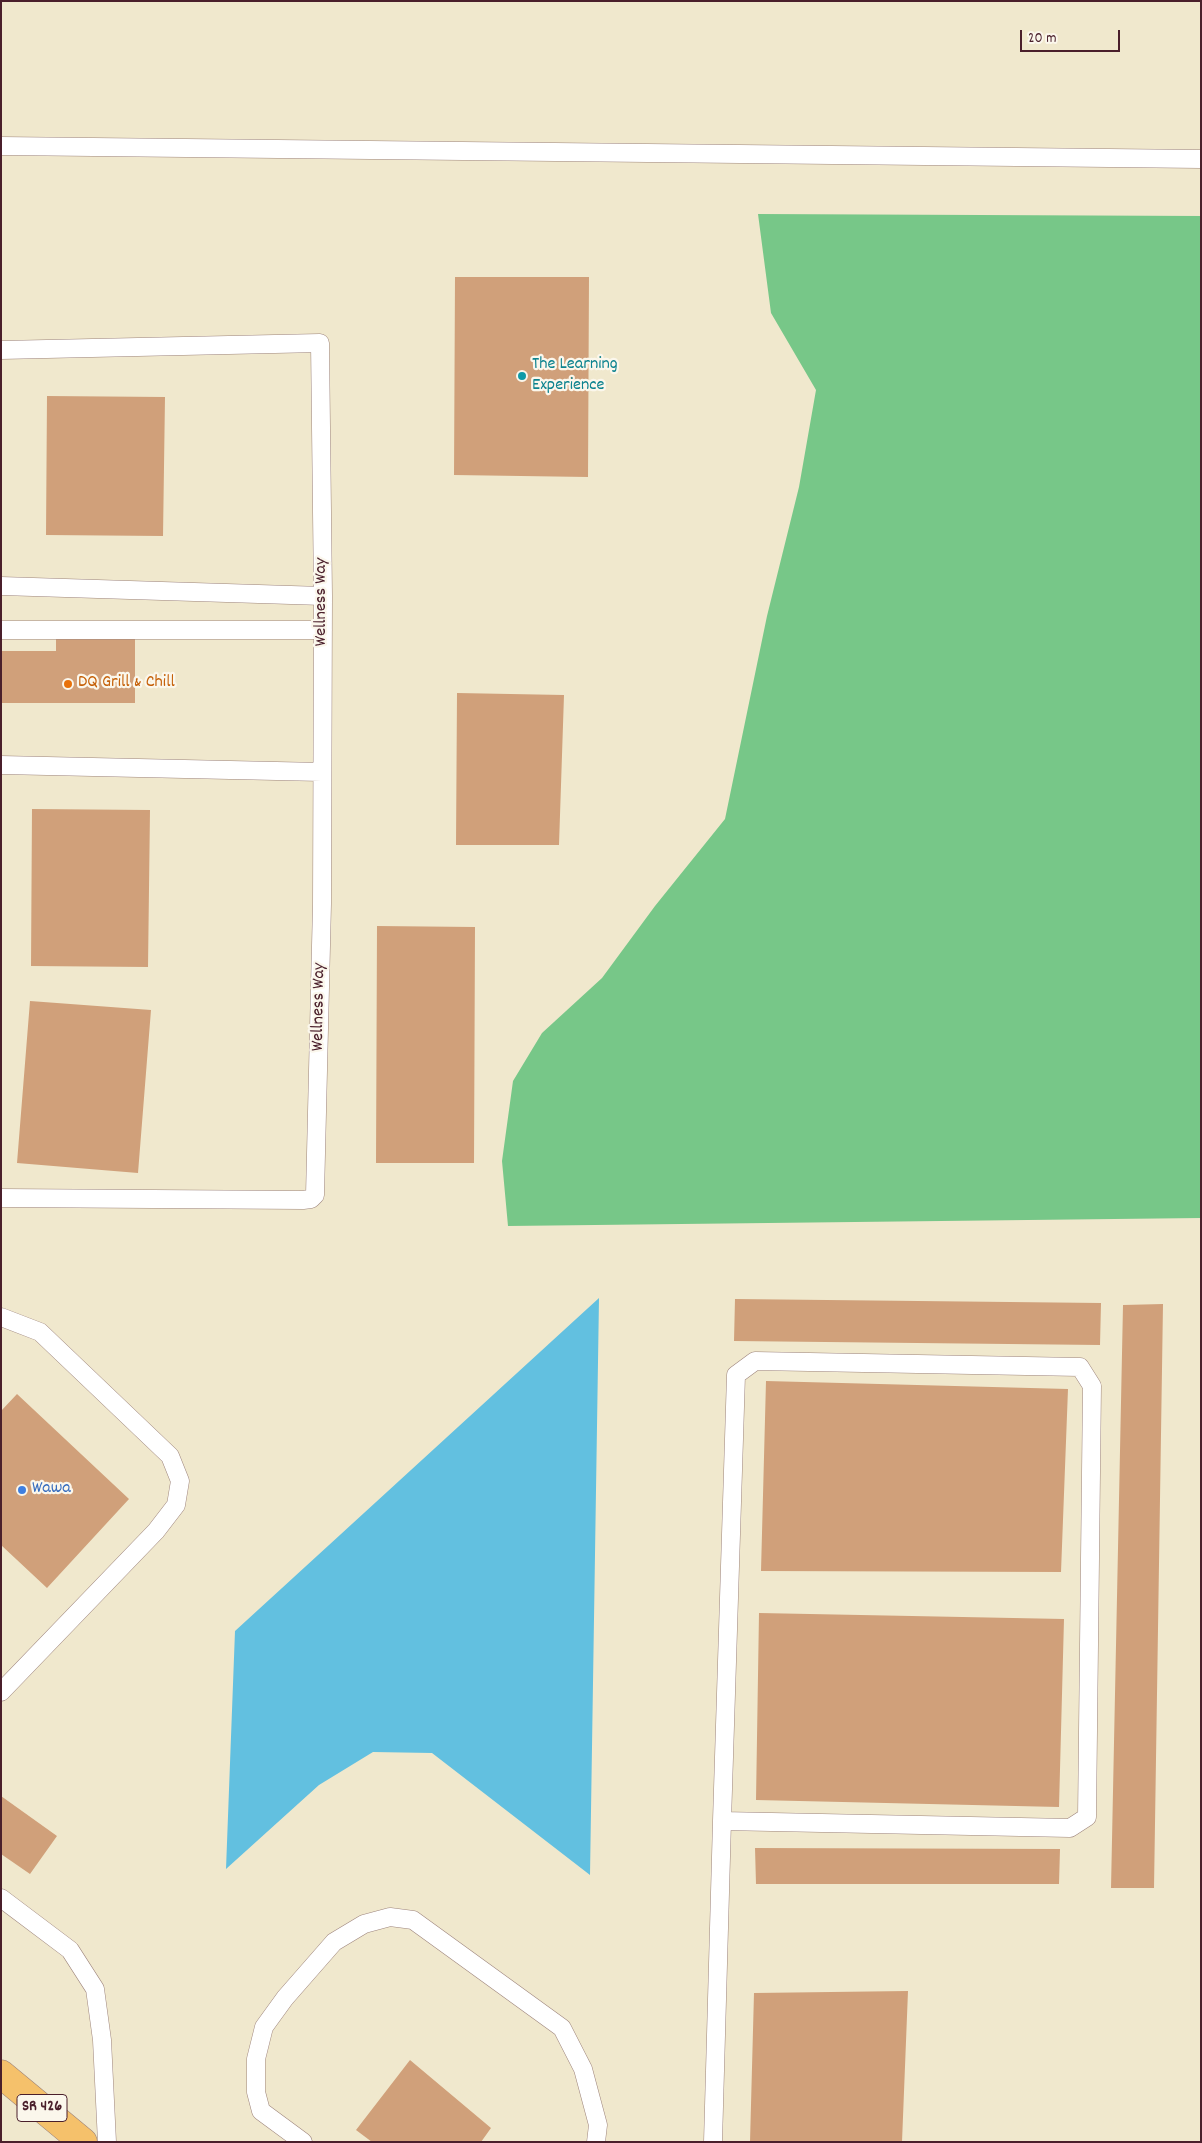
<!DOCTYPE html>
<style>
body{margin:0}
#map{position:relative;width:1202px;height:2143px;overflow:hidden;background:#f0e8cd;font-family:Dekko,sans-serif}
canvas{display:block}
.frame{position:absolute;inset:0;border:2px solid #4a1f2b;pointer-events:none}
.scale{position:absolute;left:1020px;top:30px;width:100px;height:22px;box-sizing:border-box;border:2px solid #4a1f2b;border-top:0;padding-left:6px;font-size:15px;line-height:18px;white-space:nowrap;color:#4a1f2b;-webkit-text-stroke:4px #fbf7ec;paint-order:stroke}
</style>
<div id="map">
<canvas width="1202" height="2143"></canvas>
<div class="frame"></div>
<div class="scale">20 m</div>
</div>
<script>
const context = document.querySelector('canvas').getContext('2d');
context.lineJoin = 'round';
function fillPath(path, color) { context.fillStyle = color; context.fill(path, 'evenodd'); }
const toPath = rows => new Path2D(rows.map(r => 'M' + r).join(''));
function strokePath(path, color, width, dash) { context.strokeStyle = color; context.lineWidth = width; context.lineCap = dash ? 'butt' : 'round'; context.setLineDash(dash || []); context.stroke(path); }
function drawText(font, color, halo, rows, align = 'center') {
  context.font = font + ' Dekko,sans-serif'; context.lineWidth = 4.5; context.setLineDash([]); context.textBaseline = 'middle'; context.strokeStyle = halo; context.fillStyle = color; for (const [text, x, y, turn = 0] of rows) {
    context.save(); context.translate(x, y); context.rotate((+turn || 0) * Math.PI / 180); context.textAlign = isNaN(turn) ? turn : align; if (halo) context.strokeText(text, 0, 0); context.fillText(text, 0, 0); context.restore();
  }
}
const green = toPath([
 [758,214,1201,216,1201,1218,508,1226,502,1161,513,1081,542,1033,602,978,655,906,725,819,767,616,799,487,816,390,771,313]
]);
const water = toPath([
 [599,1298,590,1875,432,1753,373,1752,319,1785,226,1869,235,1631]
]);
const building = toPath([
 [455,277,589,277,588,477,454,475],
 [47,396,165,397,163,536,46,535],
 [56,639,135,639,135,703,1,703,1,651,56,651],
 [457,693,564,695,559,845,456,845],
 [32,809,150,810,148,967,31,966],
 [377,926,475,927,474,1163,376,1163],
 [30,1001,151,1010,138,1173,17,1163],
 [735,1299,1101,1303,1100,1345,734,1341],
 [1163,1304,1154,1888,1111,1888,1123,1305],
 [766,1381,1068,1389,1061,1572,761,1571],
 [17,1394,129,1499,47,1588,1,1545,1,1411],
 [759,1613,1064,1619,1059,1807,756,1800],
 [1,1796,57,1836,30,1874,1,1854],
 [755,1848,1060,1849,1059,1884,756,1884],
 [908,1991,902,2142,750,2142,754,1993],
 [410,2060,491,2128,481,2142,372,2142,356,2130]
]);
const lane = toPath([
 [1,146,1201,159],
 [1,350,320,343,323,596,322,904,315,1195,311,1199,303,1200,1,1198],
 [1,586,323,596],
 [1,630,323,630],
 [1,765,322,772],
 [1,1317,40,1332,170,1456,180,1481,176,1505,156,1531,1,1692],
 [1,1898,70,1950,95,1989,102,2040,107,2142],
 [303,2142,261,2111,256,2092,256,2059,264,2027,285,1998,334,1942,364,1924,390,1917,413,1920,562,2028,583,2069,598,2125,596,2142],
 [713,2142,722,1821,736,1375,755,1361,1080,1367,1092,1386,1087,1817,1070,1828,722,1821]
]);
const primary = toPath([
 [1,2074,83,2142]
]);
const markers = [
 [522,376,5,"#0f9aa8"],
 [68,684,5,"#e8710a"],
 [22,1490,5,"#3f7fe0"]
];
const shields = [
 [42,2108,50]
];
const shieldNames = [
 ["SR 426",42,2108]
];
const cultureNames = [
 ["The Learning",532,366],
 ["Experience",532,387]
];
const streetNames = [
 ["Wellness Way",323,602,-90],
 ["Wellness Way",320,1007,-89]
];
const foodNames = [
 ["DQ Grill & Chill",78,684]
];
const shopNames = [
 ["Wawa",32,1490]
];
fillPath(green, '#77c788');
fillPath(water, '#62c0e0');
fillPath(building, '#d0a07a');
strokePath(lane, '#9d847c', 19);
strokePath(primary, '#9d847c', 29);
strokePath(lane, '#fff', 18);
strokePath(primary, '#f5c16b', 28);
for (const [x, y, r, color] of markers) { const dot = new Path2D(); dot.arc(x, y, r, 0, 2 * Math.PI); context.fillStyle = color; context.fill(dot); strokePath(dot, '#fbf7ec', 2); }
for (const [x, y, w] of shields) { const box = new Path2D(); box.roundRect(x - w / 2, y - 13.5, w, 27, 4); context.fillStyle = '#fbf7ec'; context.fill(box); strokePath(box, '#4a1f2b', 1); }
drawText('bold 16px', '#4a1f2b', null, shieldNames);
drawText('18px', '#0d838f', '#fbf7ec', cultureNames, 'left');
drawText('18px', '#4a1f2b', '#fbf7ec', streetNames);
drawText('18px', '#c56008', '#fbf7ec', foodNames, 'left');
drawText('18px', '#366cbe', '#fbf7ec', shopNames, 'left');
</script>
